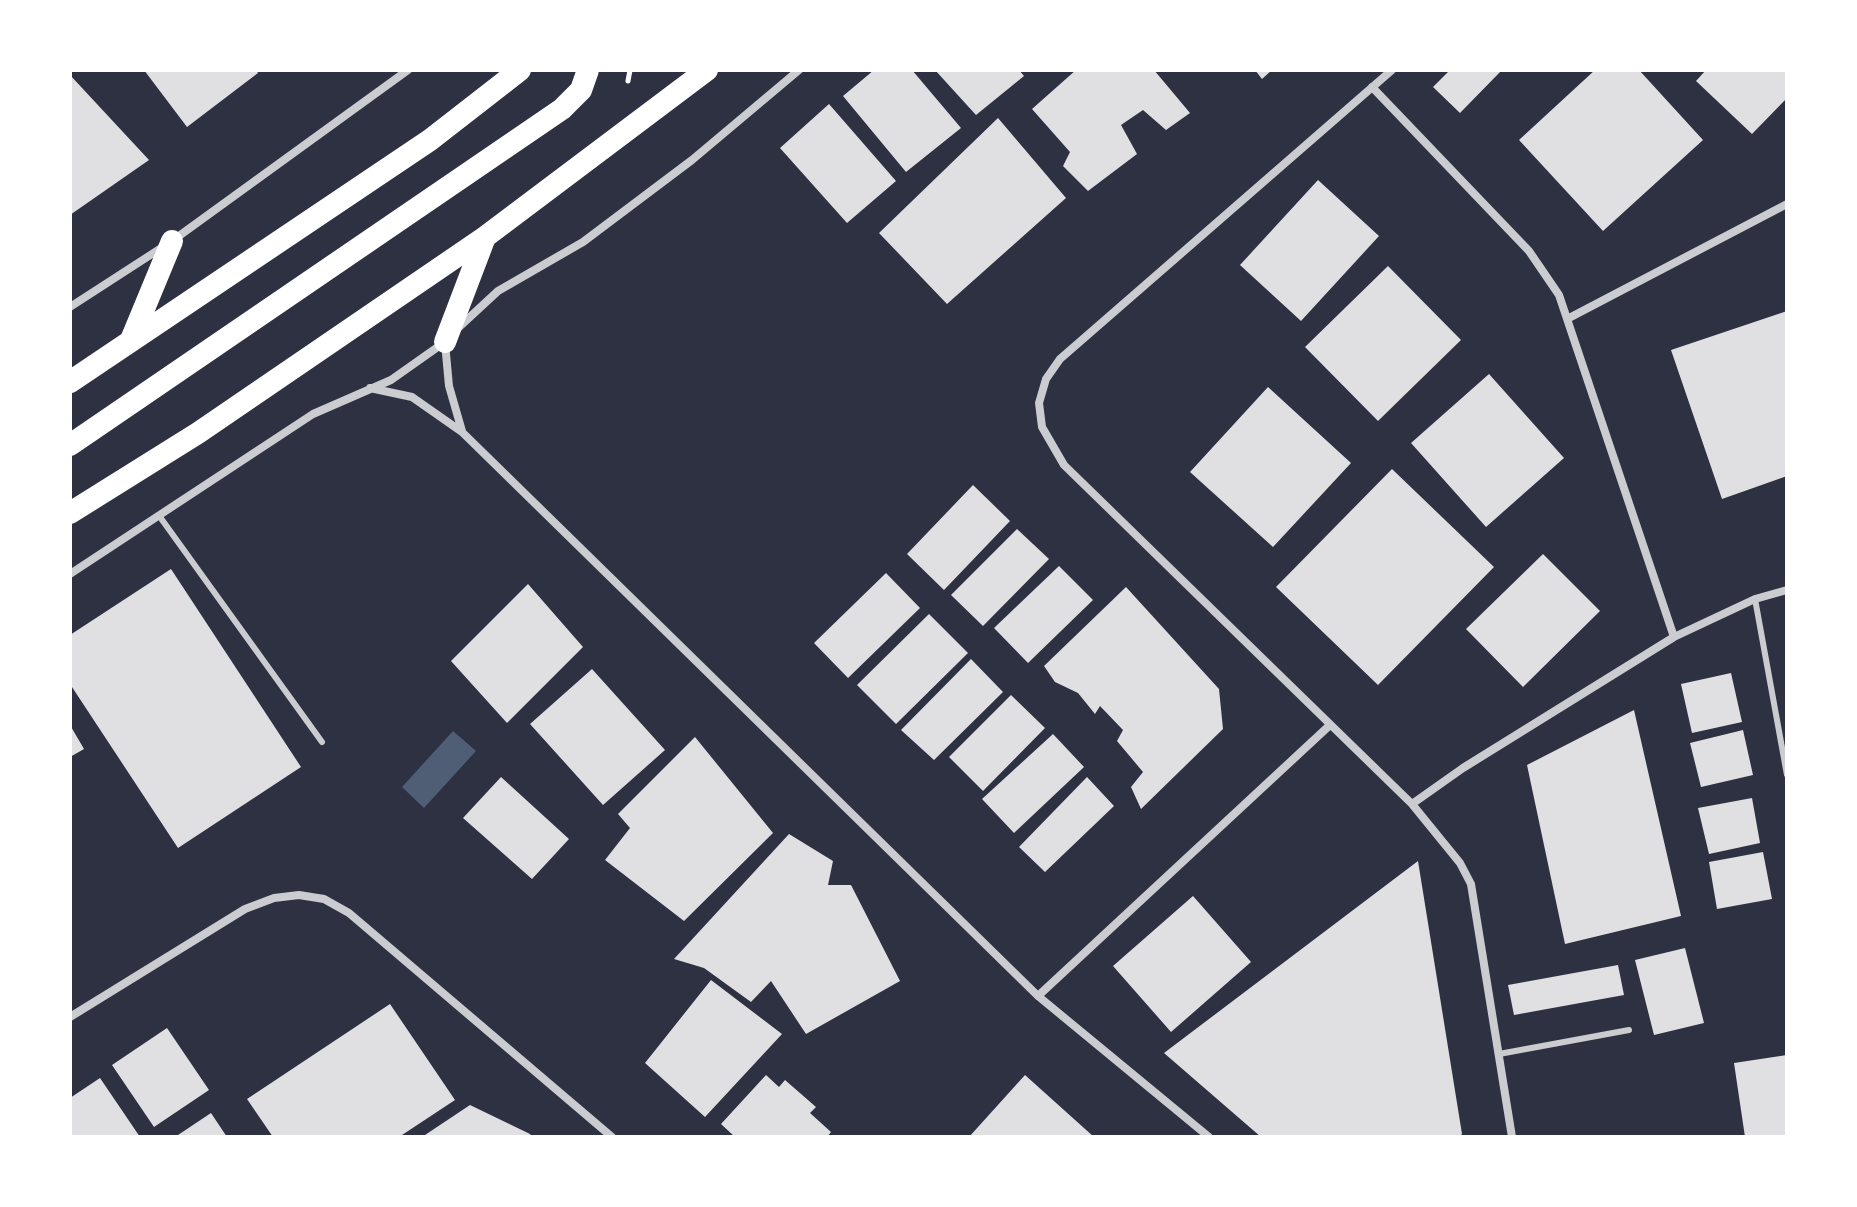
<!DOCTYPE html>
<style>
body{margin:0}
#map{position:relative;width:1857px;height:1207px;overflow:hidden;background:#2d3142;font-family:Ubuntu,sans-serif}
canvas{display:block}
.frame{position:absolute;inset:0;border:72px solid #fff;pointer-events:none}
</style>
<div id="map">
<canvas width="1857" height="1207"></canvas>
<div class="frame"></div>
</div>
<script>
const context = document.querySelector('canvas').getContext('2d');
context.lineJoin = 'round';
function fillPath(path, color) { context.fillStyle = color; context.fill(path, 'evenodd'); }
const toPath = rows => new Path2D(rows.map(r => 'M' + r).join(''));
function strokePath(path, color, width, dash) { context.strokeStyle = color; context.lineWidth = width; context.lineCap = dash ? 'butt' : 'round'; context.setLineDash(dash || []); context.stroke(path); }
const water = toPath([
 [453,731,476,751,424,808,402,787]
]);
const building = toPath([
 [144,70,256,70,258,73,187,127],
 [874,70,912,70,961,128,906,172,843,96],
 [935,70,1019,70,1024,76,976,115],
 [1076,70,1154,70,1190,113,1166,130,1143,110,1121,125,1137,154,1088,191,1063,166,1070,152,1032,109],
 [1255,70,1272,70,1262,79],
 [1450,70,1502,70,1460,113,1433,87],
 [1595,70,1639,70,1703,140,1603,231,1519,140],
 [1706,70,1787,70,1787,98,1752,134,1696,81],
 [70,75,149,160,70,215],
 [829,104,896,181,847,223,780,148],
 [998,118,1066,198,947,304,879,233],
 [1318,180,1379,236,1301,321,1240,265],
 [1388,266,1461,340,1378,421,1305,347],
 [1787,311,1787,476,1722,499,1671,350],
 [1489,374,1564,458,1486,527,1411,443],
 [1268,387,1351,463,1273,547,1190,472],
 [1392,469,1494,567,1378,685,1276,587],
 [973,485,1010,521,944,590,907,554],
 [1017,529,1049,559,983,626,951,595],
 [1543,554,1600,611,1523,687,1466,629],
 [1059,566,1093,600,1028,663,994,628],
 [171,569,301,767,178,848,70,684,70,635],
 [886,573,920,608,848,678,814,643],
 [528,584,583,647,507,723,451,661],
 [1126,587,1219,689,1223,729,1141,809,1131,787,1143,772,1117,741,1123,730,1100,706,1095,714,1078,693,1055,682,1044,666],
 [929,614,968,653,896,724,857,685],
 [971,659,1003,692,934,760,901,730],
 [592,669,665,750,603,805,530,724],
 [1731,673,1742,722,1692,733,1681,684],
 [1011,695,1045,728,983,791,949,757],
 [1634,710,1681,916,1565,944,1527,765],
 [70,725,84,749,70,757],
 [1743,730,1753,775,1701,787,1690,743],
 [1053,734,1084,767,1014,833,982,799],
 [695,737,773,833,684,921,605,860,630,828,618,814],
 [501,777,569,839,532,879,463,818],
 [1087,777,1114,806,1045,872,1019,847],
 [1752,798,1760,843,1709,854,1698,808],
 [789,834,833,861,828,885,851,885,900,981,806,1034,771,981,751,1002,704,968,674,959],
 [1763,852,1772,899,1717,909,1709,862],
 [1418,861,1462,1134,1459,1137,1261,1137,1164,1053],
 [1193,896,1251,962,1171,1032,1113,966],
 [1685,948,1704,1023,1654,1035,1635,960],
 [1618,965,1624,995,1514,1015,1508,985],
 [711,980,782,1034,705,1117,645,1063],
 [390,1004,455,1100,399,1137,273,1137,247,1099],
 [167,1028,209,1090,154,1127,112,1065],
 [1787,1055,1787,1137,1745,1137,1734,1063],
 [766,1075,779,1087,785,1080,816,1107,810,1113,831,1132,827,1137,735,1137,721,1124],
 [1025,1075,1094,1137,969,1137],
 [100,1078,140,1137,70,1137,70,1098],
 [470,1105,530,1134,532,1137,422,1137],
 [211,1113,227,1137,175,1137]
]);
const path = toPath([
 [628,81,630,70]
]);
const service = toPath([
 [160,517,322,742],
 [1755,599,1787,775],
 [1499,1054,1629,1030]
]);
const minor = toPath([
 [1392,70,1060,359,1046,379,1039,403,1042,427,1064,465,1412,804,1460,863,1471,884,1512,1137],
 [1372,87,1529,251,1559,295,1674,637],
 [70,307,172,241,408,70],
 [1569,318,1787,204],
 [458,328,498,291,583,242,692,160,799,70],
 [445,343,449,386,462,431],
 [370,388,412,397,462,432,1038,996,1209,1137],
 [70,574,313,414,391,380,442,344],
 [1412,804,1463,768,1674,637,1755,599,1787,590],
 [1038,996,1330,725],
 [70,1017,245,909,274,898,299,895,324,899,349,913,612,1137]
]);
const trunk = toPath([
 [131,340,172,241],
 [445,342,485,237],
 [70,382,430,140,520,70],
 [70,445,562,109,581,90,588,70],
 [70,513,198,433,485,237,707,70]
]);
fillPath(water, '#4f5d75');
fillPath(building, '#e0e0e3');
strokePath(path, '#fff', 5);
strokePath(service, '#caccd0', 6);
strokePath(minor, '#caccd0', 8);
strokePath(trunk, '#fff', 22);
</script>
